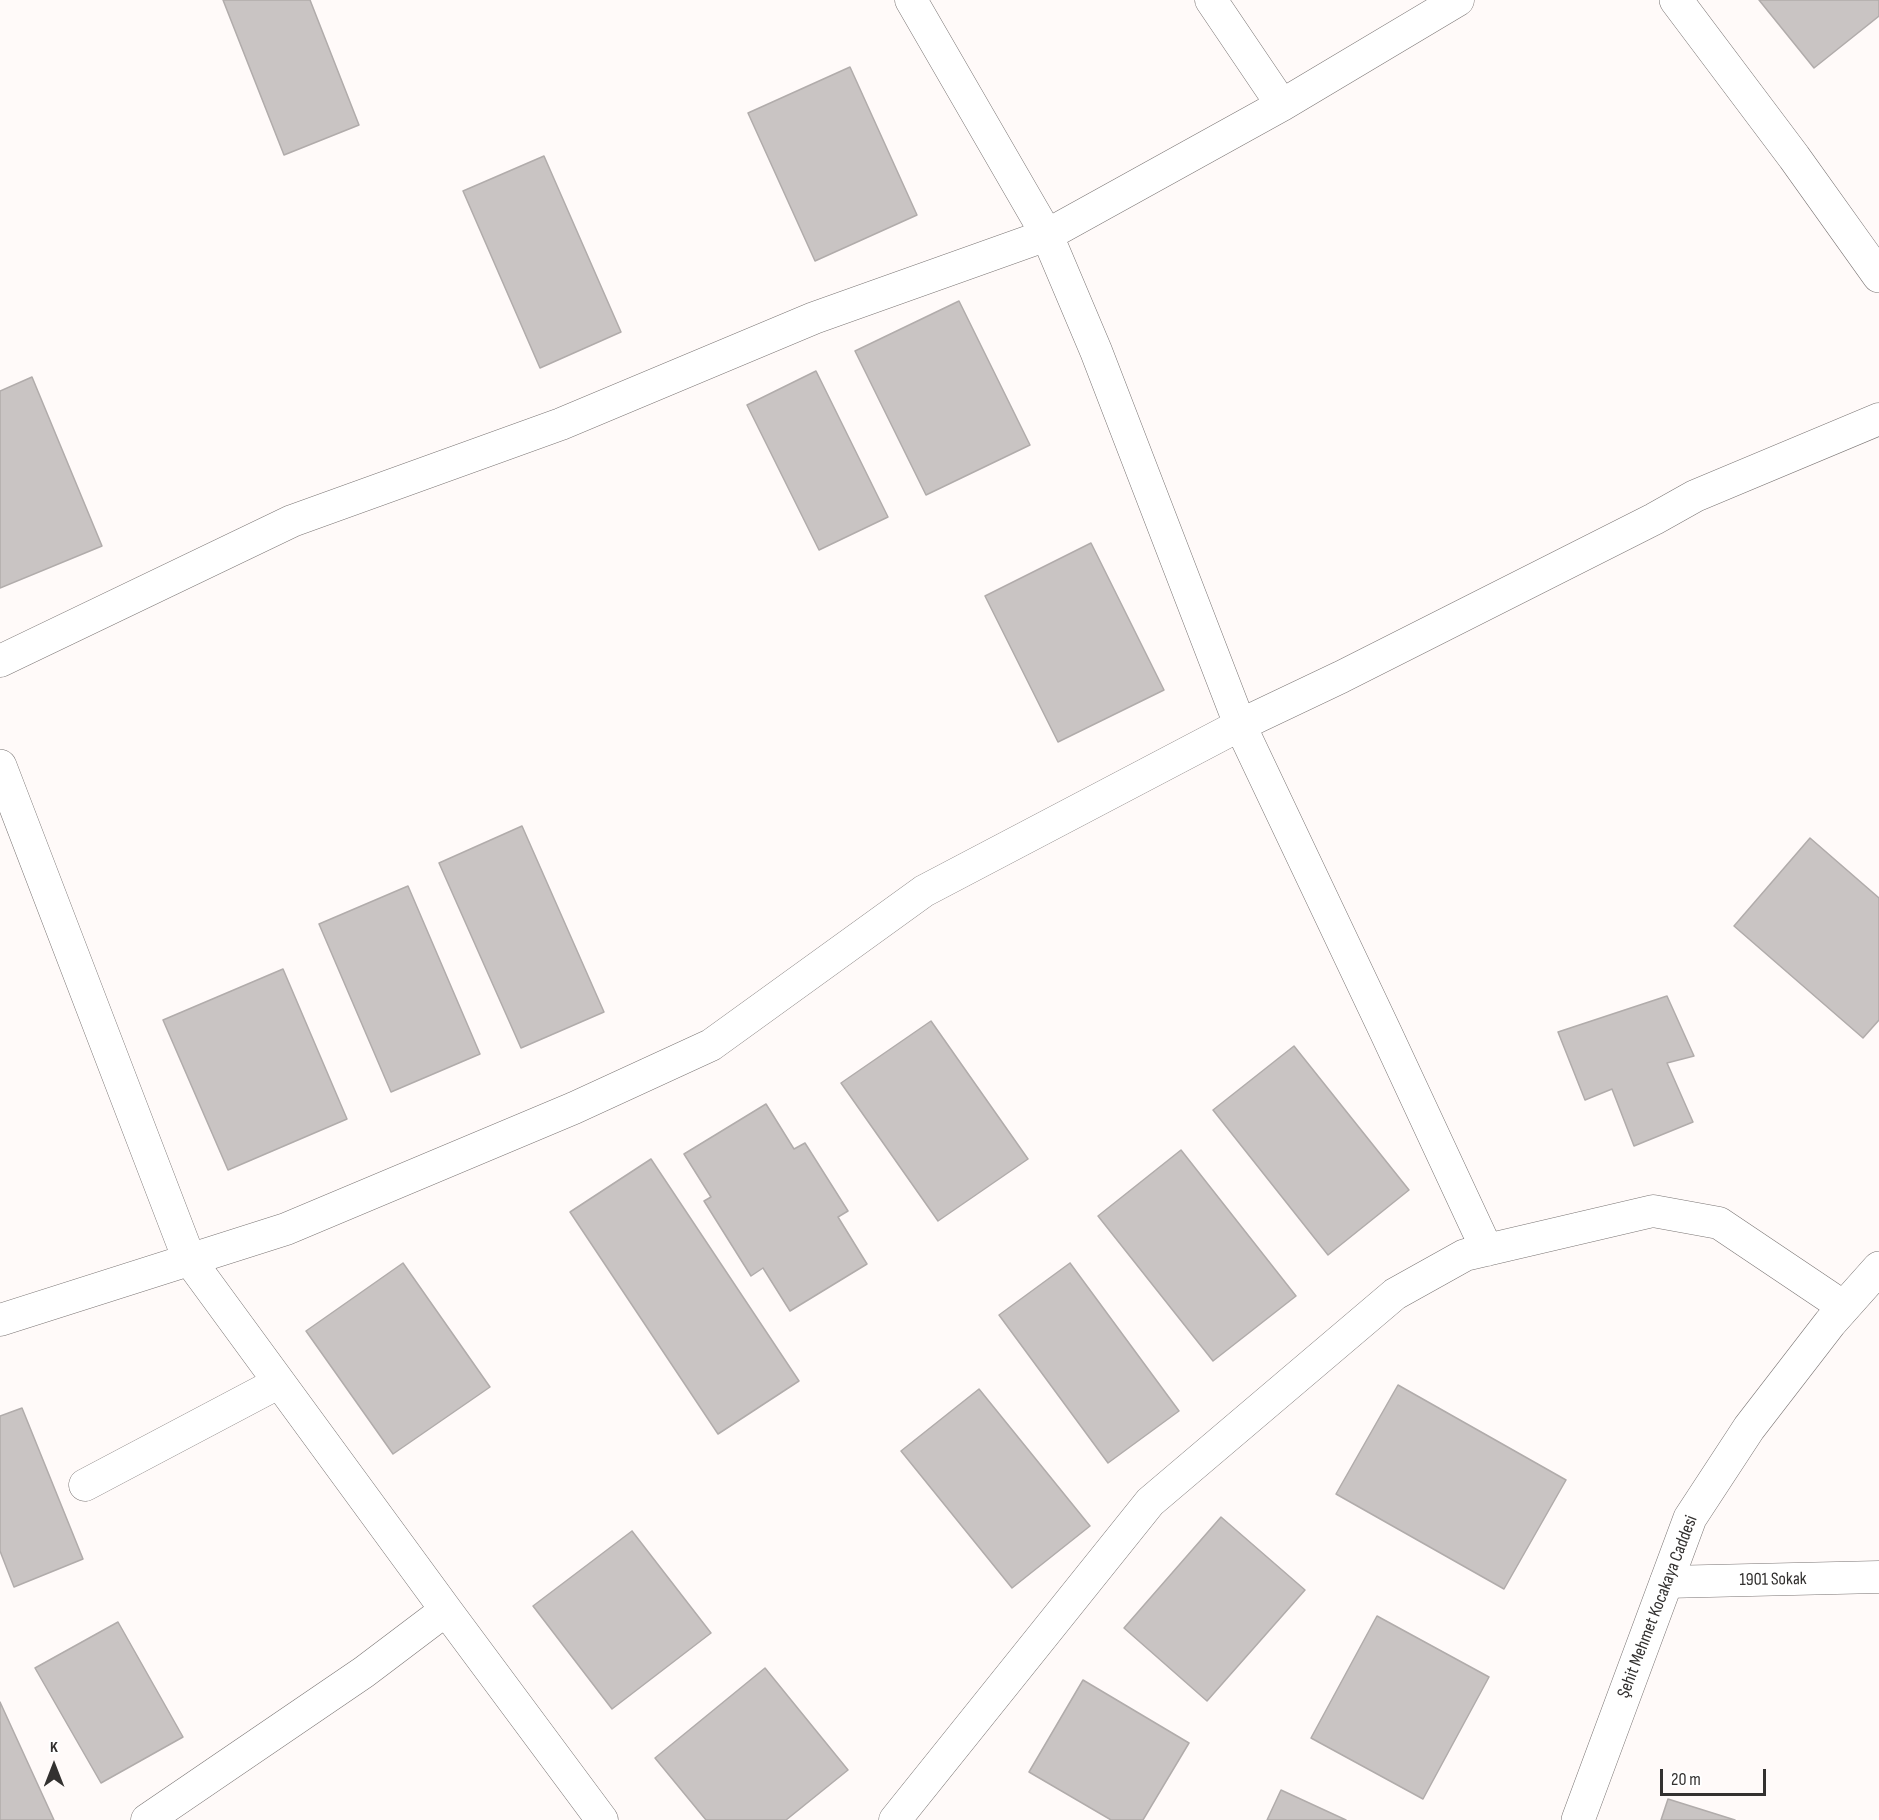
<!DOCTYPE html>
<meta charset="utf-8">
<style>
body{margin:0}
#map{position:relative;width:1879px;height:1820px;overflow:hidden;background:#fffaf9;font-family:"Sofia Sans Condensed",sans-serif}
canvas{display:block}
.north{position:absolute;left:24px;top:1736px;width:60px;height:60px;-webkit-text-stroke:4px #fff;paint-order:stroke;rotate:0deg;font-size:16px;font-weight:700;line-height:24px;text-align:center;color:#333130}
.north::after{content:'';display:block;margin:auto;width:21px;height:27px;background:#333130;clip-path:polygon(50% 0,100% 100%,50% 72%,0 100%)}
.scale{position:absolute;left:1660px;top:1769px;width:106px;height:27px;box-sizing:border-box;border:3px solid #333130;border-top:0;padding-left:8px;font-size:18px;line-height:21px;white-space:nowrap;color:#333130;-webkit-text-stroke:4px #fff;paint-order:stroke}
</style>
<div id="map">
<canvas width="1879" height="1820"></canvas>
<div class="north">K</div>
<div class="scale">20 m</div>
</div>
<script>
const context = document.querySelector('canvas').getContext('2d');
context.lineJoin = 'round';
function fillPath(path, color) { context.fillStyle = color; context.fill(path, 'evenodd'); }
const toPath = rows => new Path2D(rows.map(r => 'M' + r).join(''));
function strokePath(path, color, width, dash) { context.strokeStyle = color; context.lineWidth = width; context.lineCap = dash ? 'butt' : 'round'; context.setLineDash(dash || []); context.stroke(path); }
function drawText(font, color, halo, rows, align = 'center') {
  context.font = font + ' "Sofia Sans Condensed",sans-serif'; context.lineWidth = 6; context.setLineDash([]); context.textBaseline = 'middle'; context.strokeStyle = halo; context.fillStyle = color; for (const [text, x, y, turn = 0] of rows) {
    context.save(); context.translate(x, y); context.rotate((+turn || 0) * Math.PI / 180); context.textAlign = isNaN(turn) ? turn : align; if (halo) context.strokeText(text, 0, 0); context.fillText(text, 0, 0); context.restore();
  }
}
const building = toPath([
 [223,0,310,0,359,125,284,155,223,0],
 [1759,0,1879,0,1879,16,1814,68,1759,0],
 [850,67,917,215,815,261,748,113,850,67],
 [544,156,621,332,540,368,463,191,544,156],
 [959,301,1030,445,926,495,855,351,959,301],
 [816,371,888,517,819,550,747,405,816,371],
 [32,377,102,546,0,588,0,391,32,377],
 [1091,543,1164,690,1058,742,985,596,1091,543],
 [522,826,604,1012,521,1048,439,863,522,826],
 [1810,838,1879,898,1879,1020,1863,1038,1734,926,1810,838],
 [408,886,480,1054,391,1092,319,924,408,886],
 [283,969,347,1119,228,1170,163,1020,283,969],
 [1667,996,1694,1056,1667,1063,1693,1122,1634,1146,1612,1089,1585,1100,1558,1032,1667,996],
 [931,1021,1028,1159,938,1221,841,1083,931,1021],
 [1294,1046,1409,1190,1328,1255,1213,1110,1294,1046],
 [766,1104,794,1149,805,1143,848,1211,838,1217,867,1264,790,1311,763,1268,751,1276,704,1201,711,1197,684,1154,766,1104],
 [1181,1150,1296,1296,1213,1361,1098,1216,1181,1150],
 [651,1159,799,1381,718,1434,570,1212,651,1159],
 [403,1263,490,1387,393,1454,306,1331,403,1263],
 [1070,1263,1179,1411,1108,1463,999,1315,1070,1263],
 [1398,1385,1566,1480,1504,1589,1336,1494,1398,1385],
 [979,1389,1090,1526,1012,1588,901,1451,979,1389],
 [22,1408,83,1559,14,1587,0,1551,0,1416,22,1408],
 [1221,1517,1305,1590,1207,1701,1124,1628,1221,1517],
 [632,1531,711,1633,612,1709,533,1606,632,1531],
 [1377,1616,1489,1677,1423,1799,1311,1738,1377,1616],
 [118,1622,183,1737,101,1783,35,1668,118,1622],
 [765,1668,848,1770,786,1820,706,1820,655,1758,765,1668],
 [1083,1680,1189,1743,1143,1820,1111,1820,1029,1772,1083,1680],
 [0,1702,54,1820,0,1820,0,1702],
 [1281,1790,1346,1820,1267,1820,1281,1790],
 [1668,1799,1735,1820,1661,1820,1668,1799]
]);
const minor = toPath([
 [911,0,1047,235,1096,351,1240,725,1386,1033,1487,1250],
 [1211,0,1282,105],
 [0,661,292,521,561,424,814,318,1047,235,1282,105,1458,0],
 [189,1259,446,1610,602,1820],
 [0,1320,286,1229,574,1108,711,1045,924,891,1240,725,1341,677,1654,519,1695,496,1879,419],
 [85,1485,278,1383],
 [1666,1582,1879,1577],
 [147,1820,364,1672,446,1610],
 [895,1820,1150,1502,1395,1294,1465,1255,1653,1211,1719,1223,1844,1307]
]);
const tertiary = toPath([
 [1676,0,1794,157,1879,276],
 [0,766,189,1259],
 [1578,1820,1690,1518,1749,1428,1830,1323,1879,1268]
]);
const streetNames = [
 ["1901 Sokak",1773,1580,-1],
 ["Şehit Mehmet Kocakaya Caddesi",1658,1607,-69]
];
fillPath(building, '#c9c4c3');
strokePath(building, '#b1acab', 1.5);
strokePath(minor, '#7a7574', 33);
strokePath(tertiary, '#7a7574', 34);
strokePath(minor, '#fff', 32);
strokePath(tertiary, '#fff', 33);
drawText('18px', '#333130', '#fff', streetNames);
</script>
